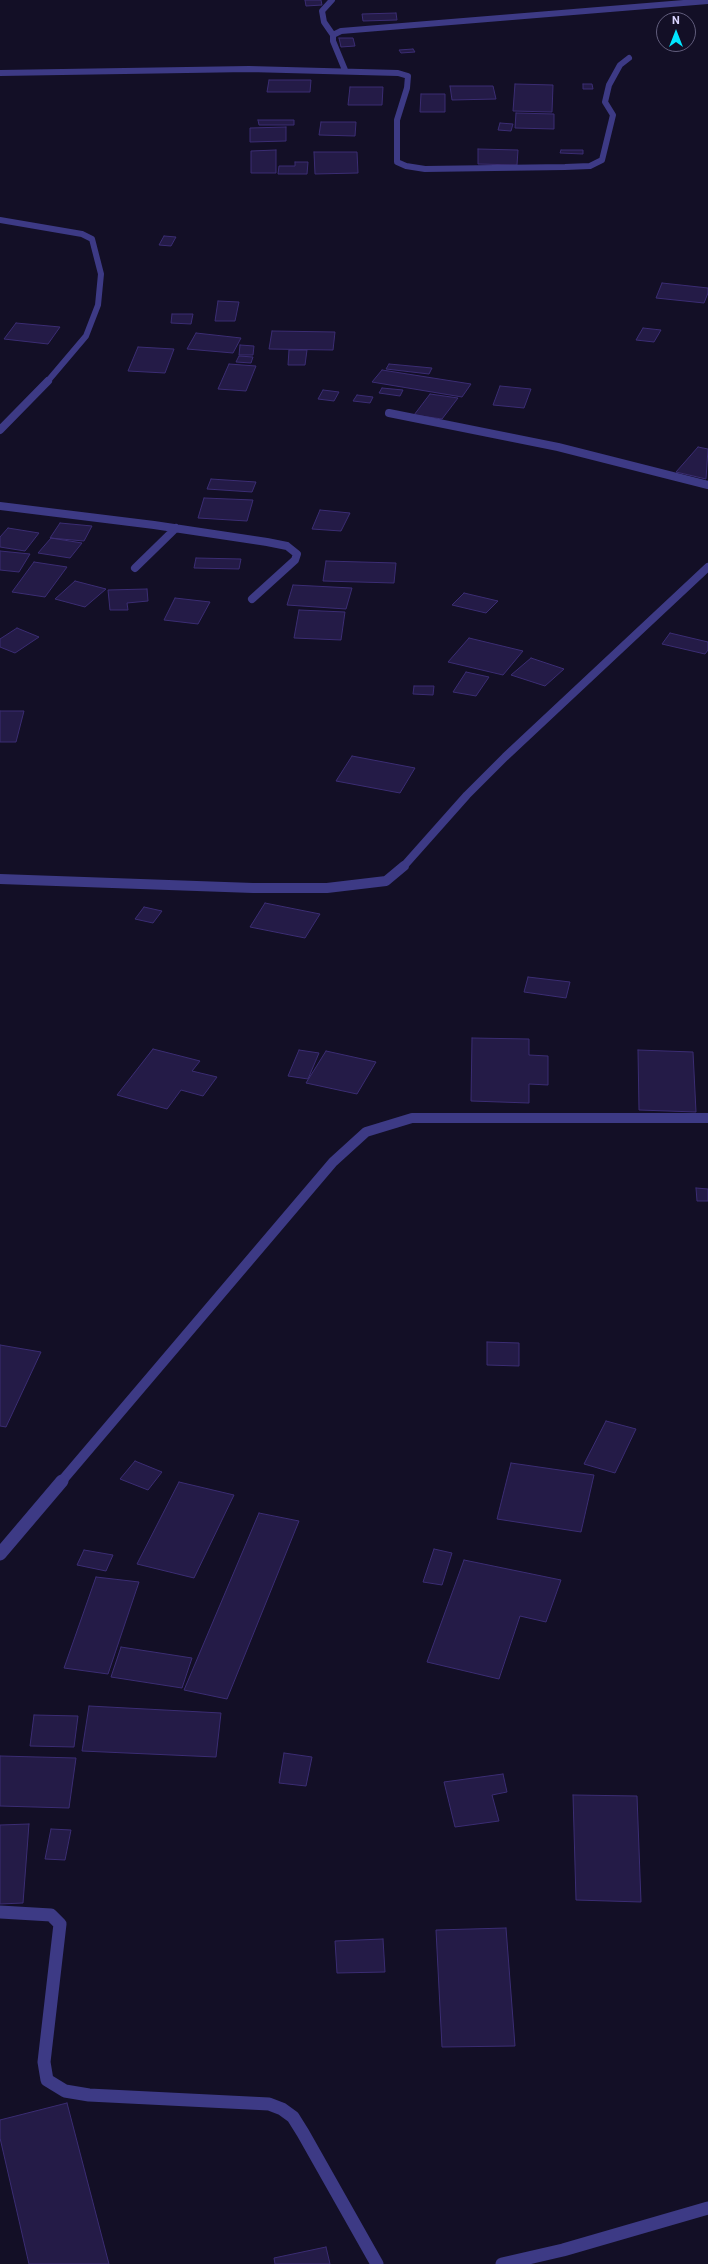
<!DOCTYPE html>
<style>
body{margin:0}
#map{position:relative;width:708px;height:2264px;overflow:hidden;background:#130f26;font-family:Roboto,sans-serif}
canvas{display:block}
.north{position:absolute;left:656px;top:12px;width:40px;height:40px;box-sizing:border-box;background:#130f26;border:1px solid #625e7d;border-radius:50%;rotate:0deg;font-size:11px;font-weight:700;line-height:16px;text-align:center;color:#d9d4ff}
.north::after{content:'';display:block;margin:auto;width:14px;height:18px;background:#00e5ff;clip-path:polygon(50% 0,100% 100%,50% 72%,0 100%)}
</style>
<div id="map">
<canvas width="708" height="2264"></canvas>
<div class="north">N</div>
</div>
<script>
const context = document.querySelector('canvas').getContext('2d');
context.lineJoin = 'round';
function fillPath(path, color) { context.fillStyle = color; context.fill(path, 'evenodd'); }
const toPath = rows => new Path2D(rows.map(r => 'M' + r).join(''));
function strokePath(path, color, width, dash) { context.strokeStyle = color; context.lineWidth = width; context.lineCap = dash ? 'butt' : 'round'; context.setLineDash(dash || []); context.stroke(path); }
const building = toPath([
 [305,0,321,0,322,5,306,6,305,0],
 [396,13,397,20,363,21,362,14,396,13],
 [339,38,353,38,355,46,341,47,339,38],
 [413,49,415,52,401,53,399,50,413,49],
 [269,80,311,80,310,92,267,92,269,80],
 [515,84,553,85,552,112,513,111,515,84],
 [583,84,592,84,593,89,583,89,583,84],
 [450,86,493,86,496,99,452,100,450,86],
 [350,87,383,87,382,105,348,105,350,87],
 [421,94,445,94,445,112,420,112,421,94],
 [516,113,554,114,554,129,515,128,516,113],
 [258,120,294,120,294,125,259,125,258,120],
 [321,122,356,122,355,136,319,135,321,122],
 [500,123,513,124,511,131,498,130,500,123],
 [286,127,286,141,250,142,250,128,286,127],
 [478,149,518,150,517,165,478,164,478,149],
 [276,150,276,173,251,173,251,151,276,150],
 [561,150,583,150,583,154,560,153,561,150],
 [314,152,357,152,358,173,315,174,314,152],
 [295,162,308,162,307,174,278,174,279,166,295,166,295,162],
 [164,236,176,237,171,246,159,245,164,236],
 [662,283,708,288,708,293,704,303,656,298,662,283],
 [218,301,239,302,235,321,215,321,218,301],
 [172,314,193,314,191,324,171,323,172,314],
 [16,323,60,327,48,344,4,339,16,323],
 [643,328,661,330,654,342,636,340,643,328],
 [272,331,335,332,333,350,269,349,272,331],
 [196,333,241,338,233,353,187,349,196,333],
 [240,345,254,346,253,355,239,355,240,345],
 [138,347,174,349,165,373,128,371,138,347],
 [289,350,307,350,305,365,288,365,289,350],
 [239,356,253,357,251,363,236,362,239,356],
 [229,364,256,366,246,391,218,389,229,364],
 [389,364,432,368,429,374,386,369,389,364],
 [382,370,471,384,462,397,372,382,382,370],
 [500,386,531,389,524,408,493,405,500,386],
 [382,388,403,390,400,396,379,393,382,388],
 [323,390,339,392,334,401,318,399,323,390],
 [430,394,458,398,442,419,414,415,430,394],
 [357,395,373,397,370,403,353,401,357,395],
 [698,447,708,449,706,479,676,472,698,447],
 [211,479,256,482,252,492,207,489,211,479],
 [204,498,253,500,247,521,198,518,204,498],
 [320,510,350,513,341,531,312,529,320,510],
 [60,523,92,526,84,541,50,538,60,523],
 [8,528,39,533,25,551,0,547,0,537,8,528],
 [51,538,82,543,70,558,38,553,51,538],
 [0,551,30,554,19,572,0,570,0,551],
 [196,558,241,559,239,569,194,568,196,558],
 [326,561,396,563,394,583,323,581,326,561],
 [34,562,67,567,45,597,12,592,34,562],
 [75,581,106,589,85,607,55,599,75,581],
 [293,585,352,588,346,609,287,605,293,585],
 [147,589,148,601,127,603,128,610,110,610,108,590,147,589],
 [464,593,498,601,486,613,452,605,464,593],
 [175,598,210,602,198,624,164,620,175,598],
 [299,610,345,612,341,640,294,638,299,610],
 [17,628,39,637,15,653,0,647,0,639,17,628],
 [670,633,708,642,708,650,705,654,662,644,670,633],
 [469,638,523,651,503,675,448,662,469,638],
 [531,658,564,669,545,686,511,675,531,658],
 [466,672,489,677,476,696,453,692,466,672],
 [414,686,434,686,433,695,413,694,414,686],
 [0,711,24,711,16,742,0,742,0,711],
 [352,756,415,768,400,793,336,781,352,756],
 [265,903,320,914,305,938,250,927,265,903],
 [144,907,162,911,153,923,135,919,144,907],
 [528,977,570,982,566,998,524,992,528,977],
 [472,1038,529,1039,529,1055,548,1056,548,1085,529,1084,529,1103,471,1101,472,1038],
 [153,1049,200,1061,192,1071,217,1077,203,1096,181,1090,167,1109,117,1095,153,1049],
 [299,1050,319,1053,308,1079,288,1076,299,1050],
 [638,1050,693,1052,696,1112,639,1110,638,1050],
 [326,1051,376,1062,357,1094,306,1083,326,1051],
 [696,1188,708,1189,708,1201,697,1201,696,1188],
 [487,1342,519,1343,519,1366,487,1365,487,1342],
 [0,1345,41,1352,6,1427,0,1426,0,1345],
 [606,1421,636,1429,615,1473,584,1464,606,1421],
 [135,1461,162,1472,148,1490,120,1479,135,1461],
 [511,1463,594,1475,581,1532,497,1519,511,1463],
 [179,1482,234,1495,194,1578,137,1564,179,1482],
 [259,1513,299,1521,227,1699,184,1690,259,1513],
 [434,1549,452,1553,442,1585,423,1582,434,1549],
 [84,1550,113,1555,106,1571,77,1565,84,1550],
 [464,1560,561,1580,546,1622,520,1616,499,1679,427,1662,464,1560],
 [96,1577,139,1582,108,1674,64,1668,96,1577],
 [121,1647,192,1658,182,1688,111,1677,121,1647],
 [89,1706,221,1713,216,1757,82,1751,89,1706],
 [34,1715,78,1716,74,1747,30,1746,34,1715],
 [284,1753,312,1757,306,1786,279,1783,284,1753],
 [0,1756,76,1758,69,1808,0,1806,0,1756],
 [503,1774,507,1792,492,1795,499,1821,455,1827,444,1782,503,1774],
 [573,1795,637,1796,641,1902,576,1900,573,1795],
 [29,1824,23,1903,0,1904,0,1825,29,1824],
 [51,1829,71,1830,65,1860,45,1859,51,1829],
 [506,1928,515,2046,442,2047,436,1930,506,1928],
 [383,1939,385,1972,337,1973,335,1941,383,1939],
 [67,2103,109,2264,29,2264,0,2138,0,2120,67,2103],
 [326,2247,330,2264,275,2264,274,2258,326,2247]
]);
const minorFar3 = toPath([
 [332,0,322,11,324,22,333,35],
 [345,70,333,41,333,35,341,31,708,1],
 [0,73,249,69,398,73,408,76,407,88,397,120,397,162,406,166,425,169,565,167,590,166,602,160,613,115,605,102,609,85,620,65,629,58],
 [0,220,82,234,92,239,101,274,98,305,86,336,47,382]
]);
const minorFar2 = toPath([
 [389,413,558,447,708,485],
 [0,430,48,381],
 [0,506,154,525,267,542,287,546,297,554,295,560,252,599],
 [135,568,176,528],
 [403,867,467,795,505,757,708,567]
]);
const minorFar1 = toPath([
 [0,879,253,888,327,888,386,881,404,866],
 [61,1482,333,1162,366,1132,412,1118,708,1118]
]);
const minor = toPath([
 [0,1554,62,1481],
 [0,1912,51,1915,60,1924,44,2062,47,2080,65,2091,89,2095,269,2104,282,2109,293,2117,303,2133,377,2264],
 [502,2264,563,2250,708,2208]
]);
fillPath(building, '#241b47');
strokePath(building, '#3b2d73', 1);
strokePath(minorFar3, '#3d3a85', 6);
strokePath(minorFar2, '#3d3a85', 8);
strokePath(minorFar1, '#3d3a85', 10);
strokePath(minor, '#3d3a85', 13);
</script>
